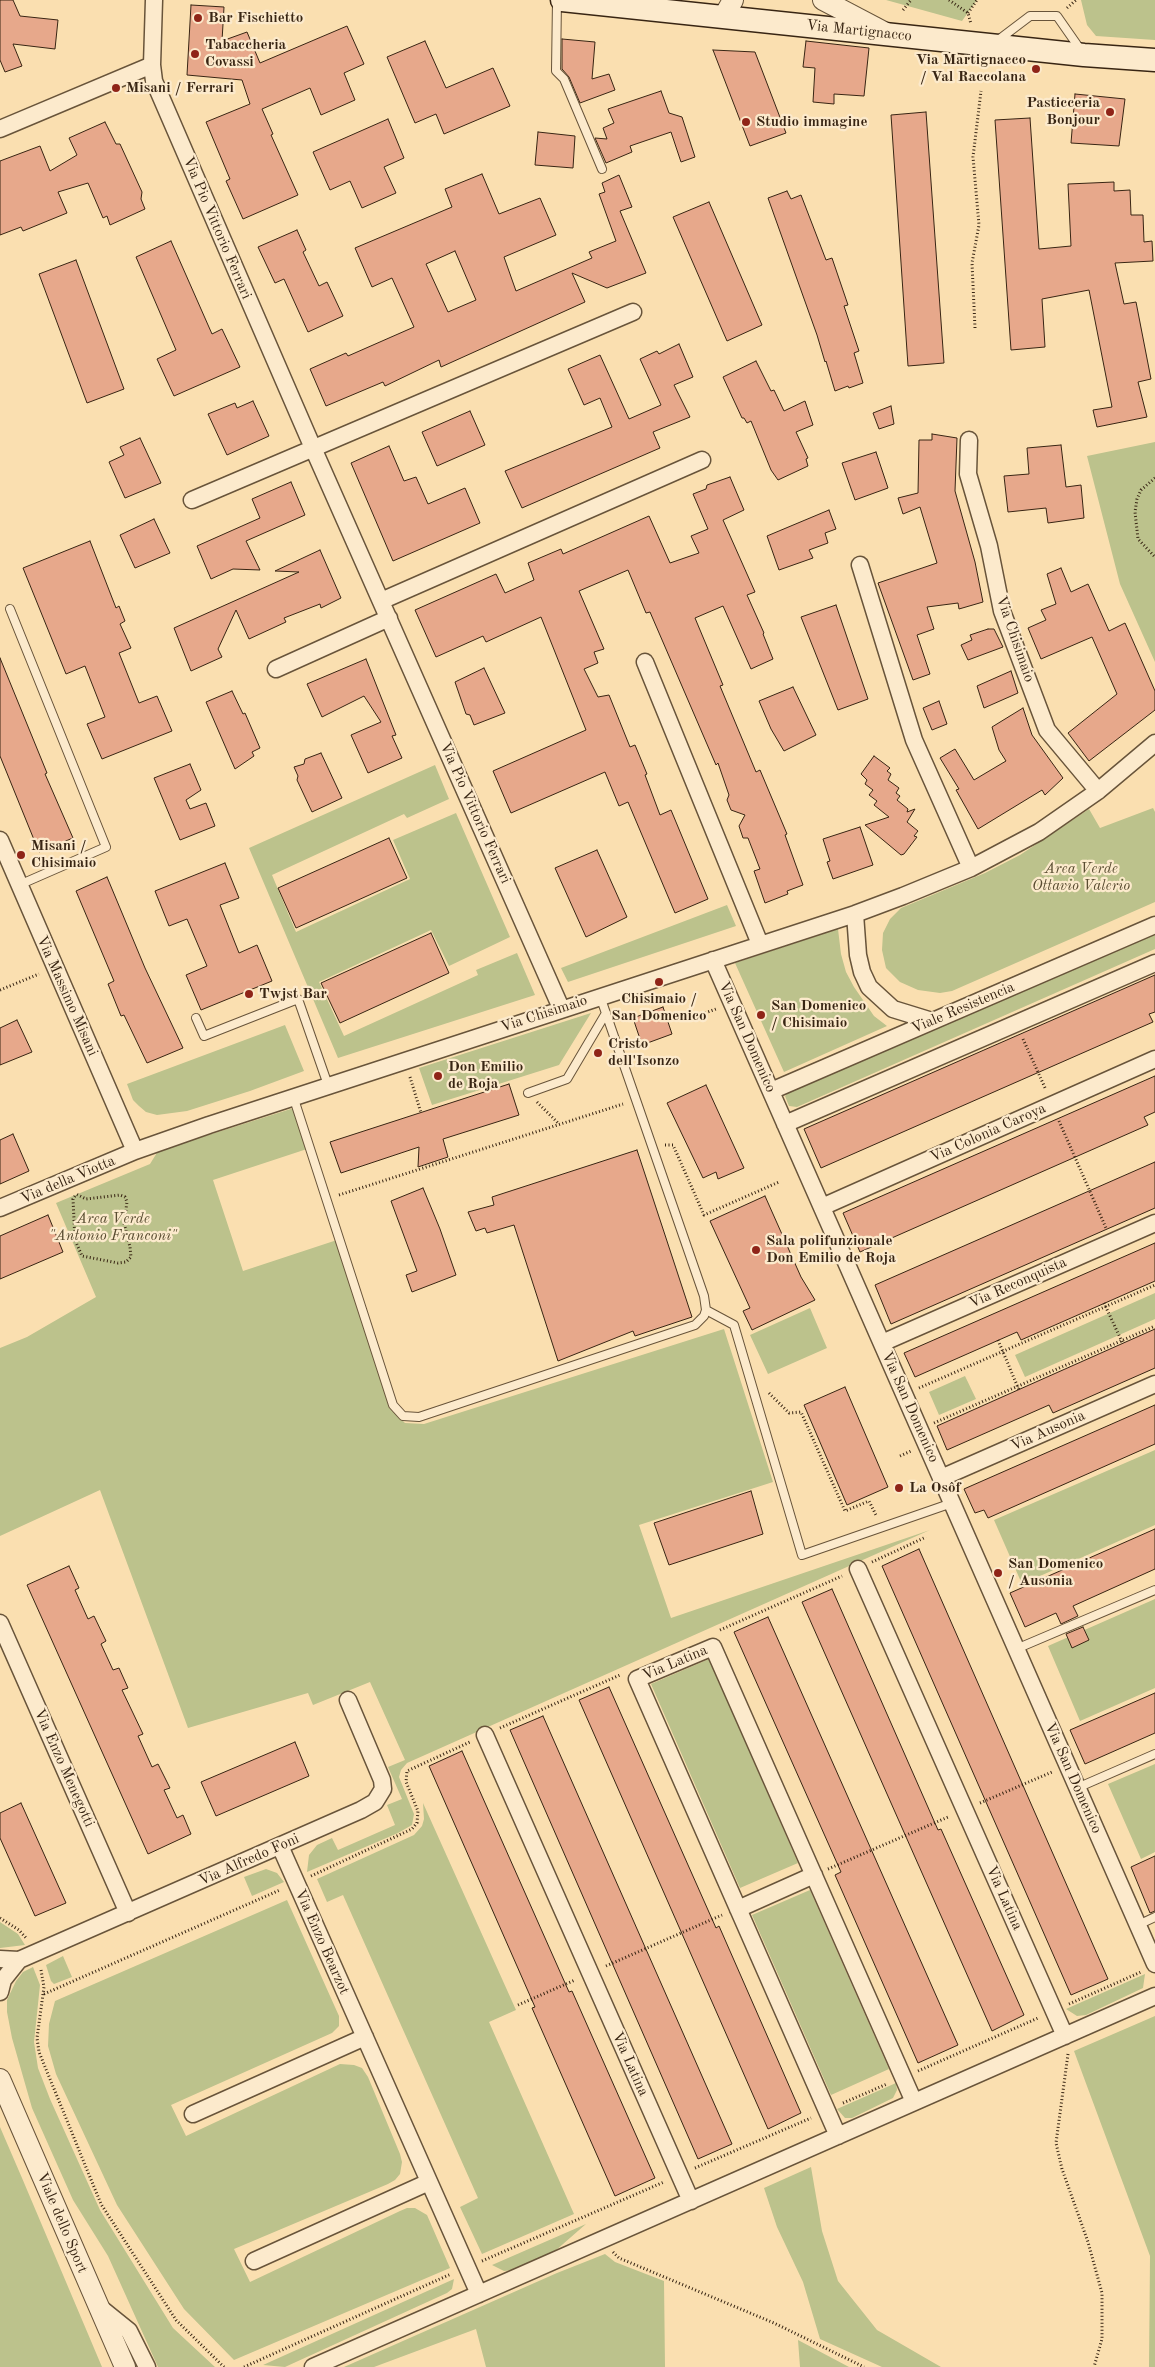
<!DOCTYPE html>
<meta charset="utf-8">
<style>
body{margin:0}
canvas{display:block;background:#fadfb0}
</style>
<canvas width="1155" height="2367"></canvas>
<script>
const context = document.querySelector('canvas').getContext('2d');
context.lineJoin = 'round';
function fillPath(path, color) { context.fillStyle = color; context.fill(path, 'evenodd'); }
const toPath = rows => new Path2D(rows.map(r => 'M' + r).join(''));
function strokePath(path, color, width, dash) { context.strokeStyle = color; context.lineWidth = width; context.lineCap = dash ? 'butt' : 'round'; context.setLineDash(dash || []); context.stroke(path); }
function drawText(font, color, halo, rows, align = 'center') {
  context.font = font + ' "Old Standard TT",serif'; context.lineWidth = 4.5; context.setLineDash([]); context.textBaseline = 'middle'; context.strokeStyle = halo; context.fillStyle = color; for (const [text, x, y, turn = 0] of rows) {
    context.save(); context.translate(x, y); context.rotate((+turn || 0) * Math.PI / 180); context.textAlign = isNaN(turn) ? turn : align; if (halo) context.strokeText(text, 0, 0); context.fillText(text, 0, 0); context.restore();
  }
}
const green = toPath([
 [886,0,977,0,962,21],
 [1081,0,1155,0,1155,40,1096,36,1087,25],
 [1155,442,1155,662,1120,584,1087,456],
 [435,765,449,799,407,818,404,814,272,875,296,932,410,879,393,840,456,813,510,937,449,966,431,930,319,982,344,1036,478,975,476,970,517,953,535,995,338,1058,249,848],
 [1153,808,1155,812,1155,902,952,991,940,993,918,990,900,982,886,968,882,950,883,933,890,919,901,908,985,873,1020,855,1089,809,1100,828],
 [727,905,736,926,568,982,561,968],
 [838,929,841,954,846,972,854,987,874,1016,887,1026,784,1072,735,963],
 [1155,930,1155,949,797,1107,789,1106,785,1096,790,1091],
 [591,1013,559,1065,432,1105,419,1068],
 [285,1025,304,1071,250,1091,187,1111,157,1115,146,1112,139,1106,133,1100,127,1084],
 [297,1107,310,1148,213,1180,243,1271,340,1239,396,1414,405,1423,424,1424,724,1329,773,1482,639,1525,671,1618,930,1530,407,1763,401,1770,399,1777,414,1814,412,1825,398,1833,307,1872,309,1855,317,1845,332,1838,338,1850,395,1825,387,1805,402,1799,388,1767,405,1760,370,1682,313,1705,308,1693,188,1728,100,1490,0,1536,0,1348,27,1337,96,1297,56,1203,150,1164,158,1151],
 [1155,1293,1155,1319,1025,1377,1015,1355],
 [810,1308,827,1348,768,1374,750,1335],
 [965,1376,976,1399,939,1415,929,1392],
 [1155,1450,1155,1525,1022,1584,994,1520],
 [1155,1599,1155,1688,1080,1721,1048,1646],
 [709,1659,798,1863,740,1888,651,1684],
 [1155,1764,1155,1852,1141,1859,1108,1784],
 [423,1803,516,2010,489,2022,574,2214,482,2254,460,2207,478,2198,343,1895,327,1902,317,1879,414,1835,422,1826,424,1819],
 [266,1869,277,1873,284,1882,252,1896,244,1877],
 [810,1890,889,2069,831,2095,752,1915],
 [287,1900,339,2016,339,2026,332,2033,171,2105,186,2136,340,2064,354,2065,362,2068,368,2077,400,2154,402,2162,400,2174,395,2180,388,2184,234,2249,250,2282,400,2211,407,2208,415,2208,427,2215,450,2268,234,2360,184,2309,117,2205,56,2074,48,2046,49,2024,55,2001],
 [0,1922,18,1934,25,1945,0,1948],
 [63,1956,72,1977,54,1984,51,1981,46,1965],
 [33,1967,40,1985,34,2042,38,2068,50,2099,100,2210,173,2328,215,2367,158,2367,108,2256,73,2200,32,2108,12,2038,7,2012,7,2000,16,1981,23,1972],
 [1145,1974,1143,1988,1086,2015,1077,2016,1066,2009],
 [1155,2016,1155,2367,1149,2367,1150,2256,1074,2051],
 [896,2083,897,2090,893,2098,852,2118,845,2118,837,2109],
 [0,2127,22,2178,102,2367,0,2367],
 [811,2167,822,2231,838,2281,877,2330,941,2367,882,2367,820,2339,803,2282,777,2227,764,2188],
 [586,2224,555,2251,513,2270,504,2271,492,2265],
 [605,2254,615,2262,664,2281,665,2367,486,2367,476,2329,374,2367,344,2367,557,2273],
 [454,2279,452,2289,447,2293,285,2367,263,2365],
 [798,2340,849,2367,800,2367]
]);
const building = toPath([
 [0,0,13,0,20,16,58,20,55,49,13,44,22,66,5,72,0,60,0,0],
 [191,5,224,7,222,41,247,32,260,63,347,26,364,64,344,73,355,100,321,115,310,88,262,109,273,134,271,135,298,195,243,219,226,181,230,179,206,122,250,104,242,80,187,75,191,5],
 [562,39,595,42,592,79,609,74,615,90,580,103,569,77,562,69,562,39],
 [425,41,446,88,493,68,510,106,444,134,436,114,415,123,387,57,425,41],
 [806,41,869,48,864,96,834,94,834,104,813,102,815,68,803,67,806,41],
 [713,50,755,52,786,133,750,146,713,50],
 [661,91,669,113,682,117,695,157,681,162,671,132,630,146,632,152,606,163,595,138,607,139,603,128,614,123,608,109,661,91],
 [1075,94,1125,99,1119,146,1071,143,1075,94],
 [926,112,944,363,908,366,891,115,926,112],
 [1030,118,1039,249,1071,246,1068,184,1114,182,1114,191,1130,190,1131,215,1143,215,1144,242,1152,241,1153,261,1115,263,1124,304,1136,302,1151,379,1138,382,1147,417,1097,427,1093,410,1112,407,1089,290,1042,299,1045,347,1011,350,995,120,1030,118],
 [388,119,404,158,384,167,396,193,362,208,350,181,330,190,313,152,388,119],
 [105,122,116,144,120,144,142,192,141,199,145,209,110,225,107,216,103,218,88,183,58,192,67,213,23,231,21,227,0,235,0,161,40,146,50,171,77,155,69,138,105,122],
 [538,132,575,136,573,168,535,165,538,132],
 [482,174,499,214,540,198,556,235,504,257,516,291,592,258,589,252,616,241,599,194,605,192,602,183,619,175,632,207,620,211,646,273,607,288,572,273,585,302,441,367,439,360,385,386,383,382,326,406,310,369,346,353,348,356,414,327,392,278,372,287,355,248,452,207,445,189,482,174],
 [455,251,476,300,448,312,426,264,455,251],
 [787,191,791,199,801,195,826,260,832,258,848,305,844,306,859,351,854,353,863,383,849,388,848,386,835,391,826,361,825,362,817,335,768,198,787,191],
 [709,202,762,325,727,341,673,217,709,202],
 [297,230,306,250,303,252,319,286,327,282,343,316,308,332,284,279,275,283,258,247,297,230],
 [171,241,212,334,222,329,240,367,174,396,157,359,176,350,136,257,171,241],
 [76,260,124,389,87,403,39,274,76,260],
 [679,344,693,377,674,385,690,417,653,432,660,448,522,508,505,471,612,427,600,398,584,405,568,369,600,355,629,419,661,405,640,359,657,351,659,354,679,344],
 [756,361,771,391,774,390,784,411,805,401,813,425,796,432,808,458,806,459,808,466,778,480,771,470,751,421,747,423,744,418,742,418,723,377,756,361],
 [253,401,269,436,227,455,208,414,235,403,237,408,253,401],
 [891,406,894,424,879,429,873,413,891,406],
 [470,411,485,445,437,466,422,432,470,411],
 [932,434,957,438,955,491,975,562,983,602,959,609,958,603,927,607,934,629,917,635,930,674,913,680,878,583,937,563,920,507,903,514,898,498,918,493,919,440,932,440,932,434],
 [140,438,161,483,125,498,109,462,124,455,120,447,140,438],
 [1061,445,1066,487,1081,485,1084,518,1048,523,1046,508,1008,512,1004,476,1029,474,1027,448,1061,445],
 [389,446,404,481,416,477,428,504,465,488,480,523,393,561,351,463,389,446],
 [876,452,888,488,855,500,842,463,876,452],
 [730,477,744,510,723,520,755,592,747,595,764,633,763,634,773,659,751,669,723,606,695,618,723,685,720,686,756,772,760,770,787,834,785,835,803,885,787,891,788,894,765,903,754,871,760,869,748,838,743,838,739,826,745,815,731,810,727,800,729,795,718,763,716,765,650,612,646,613,628,570,579,591,604,649,594,652,598,663,584,669,598,697,609,695,630,747,635,745,647,774,645,775,660,815,671,810,708,899,675,913,628,802,619,806,605,772,511,813,493,771,586,730,541,617,486,642,483,636,436,657,415,610,496,574,505,593,534,580,528,563,561,549,563,554,649,516,670,563,699,553,691,536,708,529,693,494,706,489,707,485,730,477],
 [291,482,305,515,246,541,260,570,233,569,211,579,197,546,260,518,252,499,291,482],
 [829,510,836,529,825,533,828,543,809,550,813,558,779,570,767,536,829,510],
 [154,519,170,553,135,568,120,535,154,519],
 [90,541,116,608,119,606,125,621,120,624,131,648,119,653,139,703,157,696,172,731,102,759,87,724,105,717,85,666,66,674,23,568,90,541],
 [320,550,341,598,321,608,320,604,284,618,286,622,249,639,236,610,218,649,222,657,191,671,174,628,299,572,275,571,320,550],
 [1061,568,1071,592,1088,584,1109,631,1125,623,1155,691,1155,710,1089,761,1068,733,1117,694,1092,637,1041,659,1028,628,1046,620,1041,610,1056,604,1047,574,1061,568],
 [836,605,868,699,838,710,801,617,836,605],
 [988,629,994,629,1003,647,968,660,961,645,972,640,970,635,988,629],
 [0,658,47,773,45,774,73,838,39,852,0,756,0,658],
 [366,659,396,735,392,736,402,758,368,773,351,735,381,722,364,696,322,717,307,684,366,659],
 [484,668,505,713,474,725,470,715,466,714,455,682,484,668],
 [1011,671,1018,693,984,708,977,686,1011,671],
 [793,687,816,735,784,751,771,729,759,701,793,687],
 [232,691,243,714,245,713,260,748,252,752,254,756,235,769,206,702,232,691],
 [939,701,947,724,932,730,923,708,939,701],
 [1023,708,1032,735,1063,778,1045,795,1042,790,978,829,956,790,959,789,940,758,955,749,974,780,1006,761,999,750,992,727,1023,708],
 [321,753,342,798,312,812,297,780,298,776,294,767,304,764,305,759,321,753],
 [874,756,890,768,887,771,891,774,888,780,899,788,896,793,900,796,897,800,908,809,907,812,915,809,907,822,918,831,914,836,917,837,904,854,901,855,865,825,889,817,874,805,877,801,869,795,873,790,865,784,867,780,861,774,874,756],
 [190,764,201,790,186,800,190,809,206,803,215,826,180,840,154,778,190,764],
 [860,827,873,865,833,879,827,862,830,861,823,839,860,827],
 [389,838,407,878,296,928,278,888,389,838],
 [597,850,627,917,586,937,555,868,597,850],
 [225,863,239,898,220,905,239,953,257,945,272,981,201,1010,186,975,207,966,187,919,169,926,155,891,225,863],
 [107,877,145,968,183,1048,147,1063,124,1015,121,1016,108,984,114,981,76,891,107,877],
 [431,933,449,973,340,1023,321,983,431,933],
 [1155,975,1155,1012,1149,1014,1153,1022,821,1168,804,1129,1155,975],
 [663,1007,672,1034,642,1045,633,1018,663,1007],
 [17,1020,32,1052,0,1065,0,1028,17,1020],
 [1155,1076,1155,1112,1144,1117,1148,1125,860,1252,843,1213,1155,1076],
 [509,1084,519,1115,443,1139,448,1157,418,1167,419,1147,341,1173,330,1142,509,1084],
 [706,1085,744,1168,718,1179,716,1172,703,1178,667,1103,706,1085],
 [13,1134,29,1171,0,1184,0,1140,13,1134],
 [637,1150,692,1317,635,1336,633,1331,558,1361,514,1225,487,1233,485,1228,476,1231,468,1212,494,1205,492,1197,637,1150],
 [1155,1162,1155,1208,891,1324,875,1285,1155,1162],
 [423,1188,440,1229,456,1275,412,1292,406,1275,417,1271,391,1201,423,1188],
 [765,1196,801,1277,815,1300,752,1330,743,1311,750,1308,710,1221,765,1196],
 [48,1215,63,1252,0,1279,0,1236,48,1215],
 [1155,1243,1155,1281,1021,1340,1017,1332,915,1377,904,1353,1155,1243],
 [1155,1329,1155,1368,1053,1413,1049,1405,947,1450,937,1426,1155,1329],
 [845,1387,888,1487,847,1505,804,1405,845,1387],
 [1155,1405,1155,1444,988,1518,984,1510,975,1513,964,1489,1155,1405],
 [751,1491,763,1534,669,1565,654,1523,751,1491],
 [1155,1529,1155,1569,1073,1606,1078,1616,1061,1624,1056,1613,1025,1627,1010,1593,1155,1529],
 [919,1549,1108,1979,1071,1995,882,1566,919,1549],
 [69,1566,79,1588,75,1590,88,1619,94,1616,106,1641,101,1644,113,1670,119,1668,128,1688,122,1690,143,1734,138,1736,152,1767,158,1764,170,1788,164,1790,177,1818,183,1815,191,1834,148,1854,27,1585,69,1566],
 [832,1589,938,1830,941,1829,1024,2015,992,2031,802,1602,832,1589],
 [768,1617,958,2045,918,2063,835,1875,841,1872,734,1632,768,1617],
 [1083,1627,1089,1640,1072,1648,1066,1634,1083,1627],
 [609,1687,716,1928,719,1926,801,2113,768,2129,579,1700,609,1687],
 [1155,1693,1155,1733,1085,1764,1070,1730,1155,1693],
 [543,1716,732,2144,698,2159,510,1730,543,1716],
 [295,1742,309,1776,216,1816,201,1782,295,1742],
 [462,1751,569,1992,572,1991,655,2178,615,2196,532,2008,535,2007,429,1766,462,1751],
 [21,1803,66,1903,35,1916,0,1838,0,1813,21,1803],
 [1155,1856,1155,1911,1150,1913,1131,1867,1155,1856]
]);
const path = toPath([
 [949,0,968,13,971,24],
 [1067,8,1076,0],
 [903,10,911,0],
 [968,13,977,0],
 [975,328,972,263,979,225,973,157,981,91],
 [1155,478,1141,490,1137,499,1135,512,1138,539,1155,557],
 [0,990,39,974],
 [705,1013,716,1009],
 [1023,1039,1046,1090],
 [410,1077,421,1113],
 [537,1102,559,1124],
 [1059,1121,1106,1228],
 [665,1145,673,1145,704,1215,779,1182],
 [339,1195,623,1104],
 [75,1196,73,1199,75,1240,82,1256,118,1263,126,1262,131,1257,130,1247,124,1223,127,1202,125,1197,120,1195,86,1199,76,1194],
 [806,1243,818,1238],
 [1104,1303,1123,1344],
 [998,1340,1019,1390],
 [919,1388,1155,1285],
 [769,1393,789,1413,801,1412,845,1511,869,1501,876,1515],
 [934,1423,1155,1326],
 [900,1456,911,1451],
 [872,1562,926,1537],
 [720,1630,842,1576],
 [500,1728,620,1675],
 [980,1803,1052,1772],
 [828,1869,948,1817],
 [311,1876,412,1829,417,1823,418,1811,406,1782,407,1771,470,1742],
 [0,1918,19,1930,27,1939],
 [606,1966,722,1915],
 [41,1970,44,1987,37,2038,39,2052,101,2204,176,2320,224,2367],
 [44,1994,280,1890],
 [1069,2004,1141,1972],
 [518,2005,575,1980],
 [1068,2054,1056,2143,1062,2169,1088,2242,1102,2293,1102,2339,1094,2367],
 [918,2071,1038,2018],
 [843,2103,887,2084],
 [695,2168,811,2118],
 [613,2252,619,2258,774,2323,864,2367],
 [482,2261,664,2182],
 [244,2367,451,2274]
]);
const service = toPath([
 [557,0,556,71,564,79,602,169],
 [997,41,1030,16,1057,16,1080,49],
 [10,609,106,847,19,885],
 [196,1018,204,1036,298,999,328,1085],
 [528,1093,567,1079,606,1013],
 [293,1096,393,1405,403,1416,419,1417,695,1325,704,1316,706,1310,704,1296,600,996],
 [706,1310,734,1325,802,1555,952,1503],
 [1016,1649,1155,1590],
 [1077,1788,1155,1754],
 [1138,1925,1155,1917]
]);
const minor = toPath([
 [154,0,152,65,154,81,313,448,561,1008],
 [0,129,152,65],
 [969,440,968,474,989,546,1002,611,1047,730,1098,791],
 [192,500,633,312],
 [860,565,914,740,971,868],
 [381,601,702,460],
 [645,662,760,944],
 [276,669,389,618],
 [0,840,135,1151],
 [855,914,858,955,862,972,869,987,893,1009,932,1021],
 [713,960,1155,1964],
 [771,1091,1155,925],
 [785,1124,1155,963],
 [822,1207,1155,1059],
 [0,1208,135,1151,209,1125,855,914,903,896,971,868,1039,832,1098,791,1155,743],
 [882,1343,1155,1223],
 [941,1478,1155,1384],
 [858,1569,1065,2036],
 [0,1623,128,1913],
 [485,1735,691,2201],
 [280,1846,479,2294],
 [738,1909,814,1875],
 [0,1959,19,1960,361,1810,375,1802,383,1789,382,1780,348,1700],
 [0,1992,3,1980,19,1960],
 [193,2114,365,2037],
 [838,2136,637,1679,713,1647,914,2102],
 [254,2261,429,2182],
 [98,2306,129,2331,147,2367],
 [313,2367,1155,1996]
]);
const tertiary = toPath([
 [823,0,886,33],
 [724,16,733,0],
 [0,2079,125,2367]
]);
const secondary = toPath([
 [562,0,1084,55,1155,60]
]);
const markers = [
 [198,18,5,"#8f2418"],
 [195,54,5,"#8f2418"],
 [1036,69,5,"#8f2418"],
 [116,88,5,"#8f2418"],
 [1110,112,5,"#8f2418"],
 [746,122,5,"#8f2418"],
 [21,855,5,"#8f2418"],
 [659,982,5,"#8f2418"],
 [249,994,5,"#8f2418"],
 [761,1015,5,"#8f2418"],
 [598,1053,5,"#8f2418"],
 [438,1076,5,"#8f2418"],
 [756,1250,5,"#8f2418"],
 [899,1488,5,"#8f2418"],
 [998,1573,5,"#8f2418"]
];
const poiNames = [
 ["Bar Fischietto",208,18],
 ["Tabaccheria",205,45],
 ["Covassi",205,62],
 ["Via Martignacco",1026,60,"right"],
 ["/ Val Raccolana",1026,77,"right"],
 ["Misani / Ferrari",126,88],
 ["Pasticceria",1100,103,"right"],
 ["Bonjour",1100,120,"right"],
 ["Studio immagine",756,122],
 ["Misani /",31,846],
 ["Chisimaio",31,863],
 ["Twjst Bar",259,994],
 ["Chisimaio /",659,999,"center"],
 ["San Domenico",659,1016,"center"],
 ["San Domenico",771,1006],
 ["/ Chisimaio",771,1023],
 ["Cristo",608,1044],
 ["dell'Isonzo",608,1061],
 ["Don Emilio",448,1067],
 ["de Roja",448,1084],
 ["Sala polifunzionale",766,1241],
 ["Don Emilio de Roja",766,1258],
 ["La Osôf",909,1488],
 ["San Domenico",1008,1564],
 ["/ Ausonia",1008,1581]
];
const streetNames = [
 ["Via Martignacco",859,31,6],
 ["Via Pio Vittorio Ferrari",217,228,67],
 ["Via Chisimaio",1015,639,71],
 ["Via Pio Vittorio Ferrari",475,813,66],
 ["Via Massimo Misani",67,996,66],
 ["Viale Resistencia",963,1008,-23],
 ["Via Chisimaio",544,1014,-18],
 ["Via San Domenico",747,1037,66],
 ["Via Colonia Caroya",988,1133,-24],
 ["Via della Viotta",68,1180,-23],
 ["Via Reconquista",1018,1283,-24],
 ["Via San Domenico",910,1407,66],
 ["Via Ausonia",1048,1431,-24],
 ["Via Latina",675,1663,-23],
 ["Via Enzo Menegotti",64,1768,66],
 ["Via San Domenico",1073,1778,66],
 ["Via Alfredo Foni",249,1860,-24],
 ["Via Latina",1004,1898,66],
 ["Via Enzo Bearzot",322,1942,66],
 ["Via Latina",630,2064,66],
 ["Viale dello Sport",62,2223,67]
];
const parkNames = [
 ["Area Verde",1081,869],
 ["Ottavio Valerio",1081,886],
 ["Area Verde",113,1219],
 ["\"Antonio Franconi\"",113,1236]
];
fillPath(green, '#bcc28c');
fillPath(building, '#e7a88b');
strokePath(building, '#382513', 1);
strokePath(service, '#68543a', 10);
strokePath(minor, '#68543a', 19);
strokePath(tertiary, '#68543a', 22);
strokePath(secondary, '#382513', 25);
strokePath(path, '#382513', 3, [1, 2.5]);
strokePath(service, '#fceacc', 8);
strokePath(minor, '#fceacc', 16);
strokePath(tertiary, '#fceacc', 20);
strokePath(secondary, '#fceacc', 22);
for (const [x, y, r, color] of markers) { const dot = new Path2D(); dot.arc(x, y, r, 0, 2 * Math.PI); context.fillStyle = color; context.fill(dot); strokePath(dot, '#fceacc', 2); }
drawText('bold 15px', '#382513', '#fceacc', poiNames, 'left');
drawText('15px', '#382513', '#fceacc', streetNames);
drawText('italic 15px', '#594c31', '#fceacc', parkNames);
</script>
